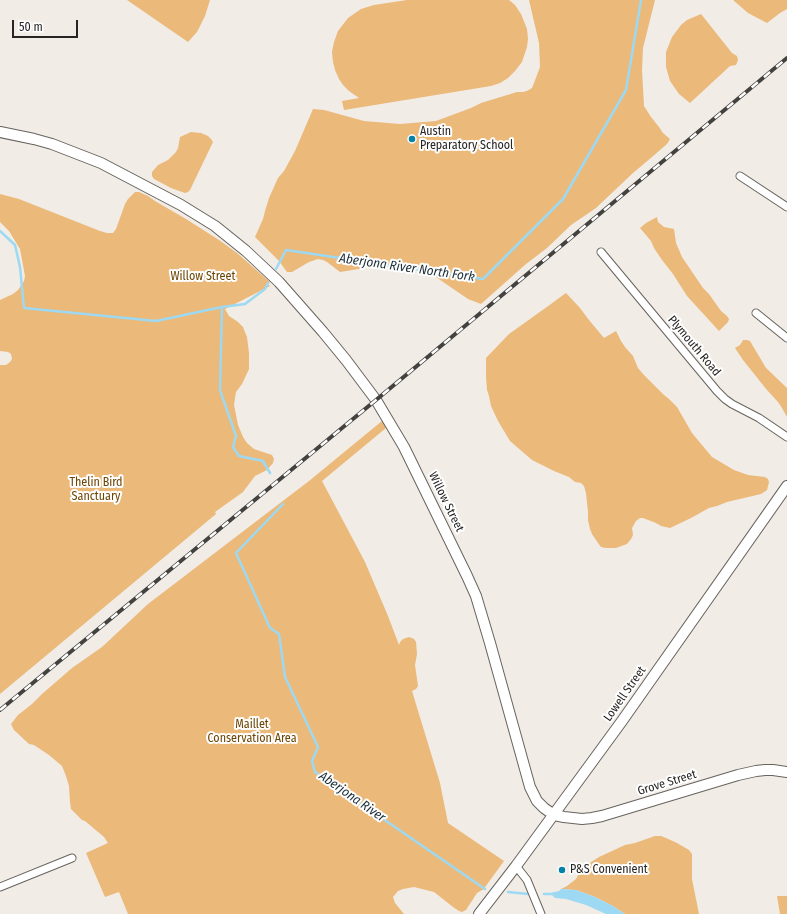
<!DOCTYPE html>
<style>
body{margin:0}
#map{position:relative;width:787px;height:914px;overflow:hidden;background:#f1ece6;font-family:"Fira Sans Condensed",sans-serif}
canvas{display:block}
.scale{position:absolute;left:12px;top:20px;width:66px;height:18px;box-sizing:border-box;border:2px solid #272523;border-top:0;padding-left:5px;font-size:12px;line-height:14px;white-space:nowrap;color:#272523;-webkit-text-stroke:3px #fff;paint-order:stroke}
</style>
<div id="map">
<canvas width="787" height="914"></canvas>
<div class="scale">50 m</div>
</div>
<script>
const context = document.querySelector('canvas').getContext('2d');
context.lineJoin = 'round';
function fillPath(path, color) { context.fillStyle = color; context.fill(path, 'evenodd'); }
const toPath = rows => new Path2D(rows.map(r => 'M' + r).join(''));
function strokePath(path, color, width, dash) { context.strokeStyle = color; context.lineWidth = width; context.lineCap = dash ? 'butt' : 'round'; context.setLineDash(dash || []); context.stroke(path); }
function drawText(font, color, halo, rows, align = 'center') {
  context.font = font + ' "Fira Sans Condensed",sans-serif'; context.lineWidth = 4; context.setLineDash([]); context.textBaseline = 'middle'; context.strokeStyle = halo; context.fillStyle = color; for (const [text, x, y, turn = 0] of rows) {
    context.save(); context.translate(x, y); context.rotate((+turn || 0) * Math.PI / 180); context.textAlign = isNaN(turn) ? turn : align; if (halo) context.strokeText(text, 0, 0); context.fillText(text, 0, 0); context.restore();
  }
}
const green = toPath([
 [127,0,210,0,205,16,197,32,188,42],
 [407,0,509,0,515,5,521,14,527,29,528,39,527,47,522,62,515,71,508,78,500,83,491,86,344,110,342,101,359,98,349,91,343,85,339,79,335,70,333,62,332,52,334,42,338,31,348,18,361,9,374,5],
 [529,0,655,0,643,48,642,70,644,106,651,117,659,127,663,133,670,139,667,144,652,157,633,173,596,208,571,225,547,248,526,264,481,304,468,299,430,273,421,270,412,269,402,266,394,265,387,267,371,267,340,272,327,262,323,260,318,259,309,262,292,272,287,272,279,261,255,237,263,219,265,211,269,198,278,178,284,171,295,151,313,109,324,110,364,121,400,124,436,121,471,108,481,103,517,92,523,92,527,91,532,88,534,83,540,67,539,43],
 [733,0,787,0,787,9,780,13,767,23,748,13],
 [701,14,732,53,737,56,738,60,736,65,730,66,690,103,679,94,670,81,666,67,666,52,672,37,681,25,687,20],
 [191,132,201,133,208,136,211,139,213,142,190,190,188,192,185,193,171,188,154,179,152,176,152,172,158,165,168,160,176,152,178,148,180,137],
 [135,192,139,192,148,196,155,201,186,219,219,240,237,253,270,282,268,284,270,286,225,309,229,316,238,322,243,327,247,337,249,353,249,369,242,384,236,392,235,398,234,405,238,425,243,437,247,443,254,449,272,455,274,459,273,463,267,470,255,476,243,492,215,512,216,514,0,694,0,365,6,365,10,362,12,359,11,354,8,352,0,351,0,300,13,294,18,290,24,281,25,276,20,249,9,231,0,222,0,194,19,199,100,231,107,233,113,233,116,229,125,204,128,199],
 [657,217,658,222,664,227,674,229,676,243,682,257,703,288,709,294,721,311,727,316,729,319,728,322,719,331,687,296,673,274,662,260,654,248,651,241,640,228,646,223],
 [566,293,580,308,589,320,604,338,616,331,621,341,625,347,633,356,638,368,643,374,664,395,669,399,677,407,692,433,712,457,734,470,748,475,765,477,768,479,769,482,767,490,761,494,727,502,717,506,709,508,691,518,670,528,661,526,656,523,643,518,640,518,636,521,632,528,633,535,631,539,627,544,616,548,606,548,601,547,598,543,592,534,590,529,588,520,588,512,586,493,584,486,581,483,575,482,569,477,554,471,532,460,510,441,498,421,491,406,489,396,487,390,486,376,486,358,509,334,551,304,559,298],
 [743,340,747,340,750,341,766,368,787,388,787,417,782,408,778,402,767,390,743,360,735,348,740,345],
 [382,421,386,428,322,481,365,562,388,616,399,645,400,642,403,639,409,637,414,639,416,642,417,654,415,665,418,686,416,689,412,691,440,783,448,823,504,861,483,890,482,890,477,893,466,910,462,912,459,911,453,907,434,892,414,887,403,889,398,891,393,897,395,903,404,914,128,914,119,892,105,897,86,853,108,843,104,837,85,821,82,820,71,809,70,802,69,786,66,776,62,766,49,755,34,745,29,744,14,730,11,724,18,715,32,704,42,694,72,668,102,647,148,604,309,481],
 [655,836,661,836,666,838,677,843,689,850,692,854,692,879,699,914,625,914,613,906,595,897,576,890,561,889,567,886,576,879,582,868,599,857,625,845,635,843],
 [777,896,787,896,787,914,780,914]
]);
const water = toPath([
 [561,889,576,890,595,897,613,906,625,914,606,914,586,905,566,899,555,898,550,893,559,891]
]);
const stream = toPath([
 [0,231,15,245,20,267,24,308,156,321,222,307,245,304,265,289,268,283],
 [276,269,286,250,483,279,563,199,626,90,641,0],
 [222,307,220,390,236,436,233,447,239,456,263,461,270,473],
 [283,504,236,553,270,628,279,634,285,677,318,747,312,761,315,772,485,889],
 [508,892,528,894],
 [544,894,552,894]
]);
const street = toPath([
 [740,176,787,207],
 [601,252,717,391,725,399,732,404,759,418,787,437],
 [756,313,787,338],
 [516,866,527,880,541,914],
 [0,887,72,858]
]);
const secondary = toPath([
 [0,132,34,139,52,144,101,163,181,205,215,226,246,251,279,282,323,332,346,360,376,400,404,447,467,576,476,596,490,643,530,787,537,801,544,808,554,815,564,817,582,819,592,818,602,816,738,775,756,771,765,770,773,770,787,772],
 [479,914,516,866,622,721,787,486]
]);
const rail = toPath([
 [0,710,376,400,787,58]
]);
const markers = [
 [412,139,4,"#0481a6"],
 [562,870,4,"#0481a6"]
];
const poiNames = [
 ["Austin",420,132],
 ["Preparatory School",420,146],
 ["P&S Convenient",570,870]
];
const parkNames = [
 ["Willow Street",203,277],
 ["Thelin Bird",96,483],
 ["Sanctuary",96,497],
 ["Maillet",252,725],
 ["Conservation Area",252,739]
];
const streetNames = [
 ["Plymouth Road",694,346,50],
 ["Willow Street",446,502,64],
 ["Lowell Street",625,694,-55],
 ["Grove Street",667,783,-17]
];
const waterNames = [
 ["Aberjona River North Fork",407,268,8],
 ["Aberjona River",352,797,35]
];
fillPath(green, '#ebb979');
fillPath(water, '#9dd9f3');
strokePath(stream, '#9dd9f3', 2.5);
strokePath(street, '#67635e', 9);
strokePath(secondary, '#67635e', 12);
strokePath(street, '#fff', 7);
strokePath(secondary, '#fff', 10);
strokePath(rail, '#44423f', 4);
strokePath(rail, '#fff', 2.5, [8]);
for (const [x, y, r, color] of markers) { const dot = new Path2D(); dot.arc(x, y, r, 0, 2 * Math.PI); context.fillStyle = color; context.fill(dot); strokePath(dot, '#fff', 1.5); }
drawText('12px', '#272523', '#fff', poiNames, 'left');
drawText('12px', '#6c4504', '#fff', parkNames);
drawText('12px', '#272523', '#fff', streetNames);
drawText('italic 13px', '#1b2e37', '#fff', waterNames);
</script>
